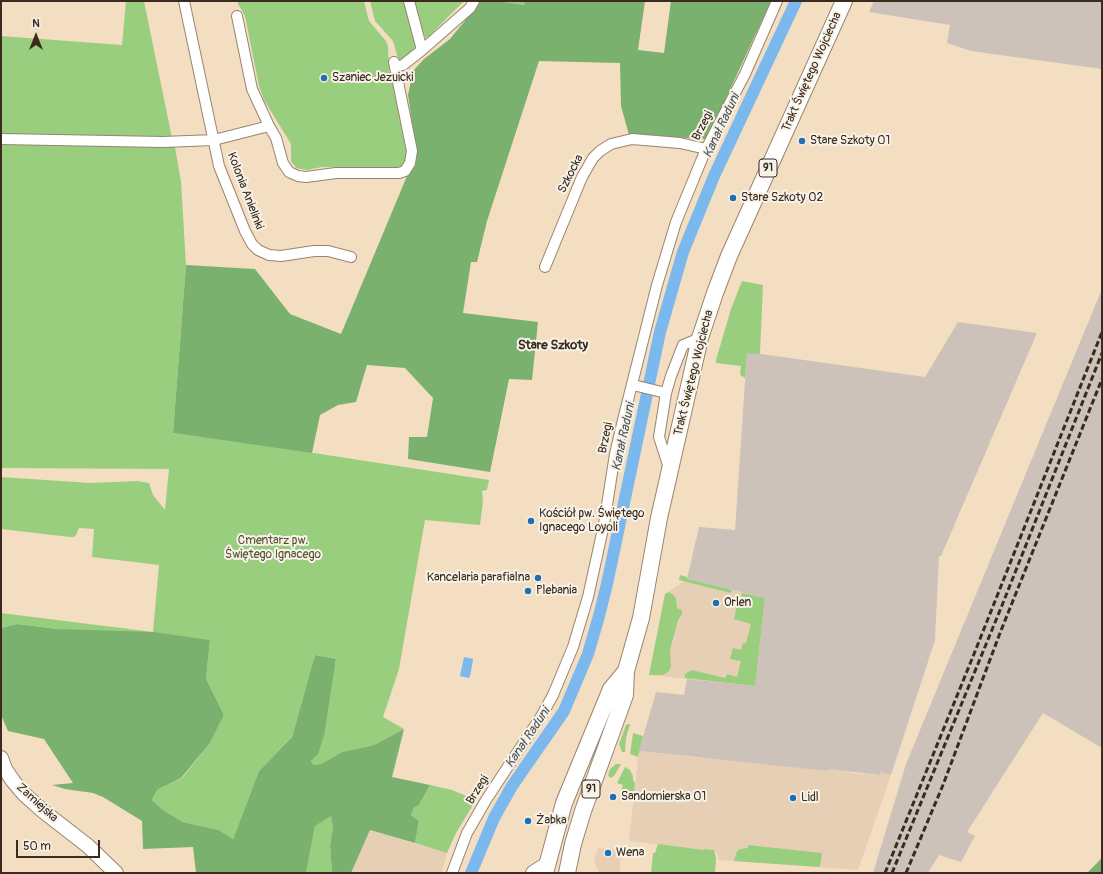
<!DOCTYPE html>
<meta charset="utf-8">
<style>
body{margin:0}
#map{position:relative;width:1103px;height:874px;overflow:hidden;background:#f4dec1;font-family:Pangolin,sans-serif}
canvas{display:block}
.frame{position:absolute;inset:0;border:2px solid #3b2a1e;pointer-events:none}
.north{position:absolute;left:16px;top:16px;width:40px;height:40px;-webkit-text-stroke:3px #f7f3e8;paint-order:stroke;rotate:0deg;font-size:11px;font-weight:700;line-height:16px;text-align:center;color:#3b2a1e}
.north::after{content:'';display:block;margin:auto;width:14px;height:18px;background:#3b2a1e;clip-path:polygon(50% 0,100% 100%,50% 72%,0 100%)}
.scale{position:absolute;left:16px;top:840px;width:84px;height:18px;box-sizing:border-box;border:2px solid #3b2a1e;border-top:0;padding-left:5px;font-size:12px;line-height:14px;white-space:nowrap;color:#3b2a1e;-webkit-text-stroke:3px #f7f3e8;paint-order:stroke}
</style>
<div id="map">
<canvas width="1103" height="874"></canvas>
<div class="frame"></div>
<div class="north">N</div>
<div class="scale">50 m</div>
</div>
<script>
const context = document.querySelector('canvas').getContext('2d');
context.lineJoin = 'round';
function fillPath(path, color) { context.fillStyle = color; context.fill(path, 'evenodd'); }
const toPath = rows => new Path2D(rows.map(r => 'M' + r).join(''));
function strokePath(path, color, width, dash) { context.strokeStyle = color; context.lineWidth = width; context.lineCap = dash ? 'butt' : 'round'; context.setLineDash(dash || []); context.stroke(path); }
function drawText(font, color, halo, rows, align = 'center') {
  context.font = font + ' Pangolin,sans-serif'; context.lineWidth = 4; context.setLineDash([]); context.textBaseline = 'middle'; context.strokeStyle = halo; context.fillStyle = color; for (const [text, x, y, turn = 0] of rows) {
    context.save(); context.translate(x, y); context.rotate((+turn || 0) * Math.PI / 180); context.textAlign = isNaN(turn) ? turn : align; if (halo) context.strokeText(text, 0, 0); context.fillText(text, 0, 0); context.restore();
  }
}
const built = toPath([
 [687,579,765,598,755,686,649,675,665,594],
 [639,751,699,758,745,761,828,771,828,769,850,771,851,773,879,775,881,772,891,775,858,870,718,860,719,856,713,850,704,849,704,850,629,841],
 [370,830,447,853,442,873,351,873],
 [598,848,621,850,620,873,599,873,594,861]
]);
const industrial = toPath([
 [874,1,1102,1,1102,69,971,51,947,43,950,25,869,12],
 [1102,289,1102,748,1043,713,967,832,975,836,961,862,939,855,928,873,873,873,906,764],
 [958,322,1037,333,941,556,939,556,935,640,891,775,881,772,880,775,829,769,828,771,639,751,656,692,684,695,687,679,755,686,765,598,687,579,699,527,735,530,747,352,925,377]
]);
const green = toPath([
 [126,1,144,1,172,138,1,134,1,36,122,45],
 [238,1,364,1,369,21,386,41,388,46,389,69,408,150,405,164,399,168,322,167,307,170,296,168,291,161,291,144,264,100,259,86,245,16,238,4],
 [370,1,406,1,418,47,399,62,393,41,375,21],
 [412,1,464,1,427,38,421,33],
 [498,1,525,1,524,5],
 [1,144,175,147,181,182,186,265,173,433,288,449,489,480,487,490,482,491,483,501,480,525,425,520,399,669,383,717,404,729,374,745,342,752,321,764,314,765,311,760,325,732,336,659,315,655,292,737,259,771,233,839,219,830,183,822,163,810,152,800,157,790,182,778,210,743,224,715,206,679,210,640,57,629,17,624,1,628,1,613,153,632,159,565,92,557,94,529,79,528,76,535,74,537,70,537,1,529,1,477,90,483,137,481,149,483,153,495,165,510,169,469,1,468],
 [742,281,763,285,760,354,747,353,745,378,740,375,741,366,716,363,716,360,731,309],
 [680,575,687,577,687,579,732,590,731,593,679,580],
 [669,592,672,594,676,598,677,608,682,610,682,614,678,620,670,650,671,667,668,672,663,675,649,675,665,594],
 [742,593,765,598,755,686,685,678,685,674,692,670,725,678,727,674,737,677,741,661,730,659,733,648,741,650,743,643,746,643,751,624,734,619,737,605,744,607,747,597,741,596],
 [628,724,630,724,626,738,625,752,622,752,619,744,626,725],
 [633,733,643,736,638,757,630,754],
 [616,764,621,764,614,776,610,778,608,775,610,769],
 [625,767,630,770,633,776,633,781,635,782,634,795,621,792,623,785,617,783],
 [430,785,452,790,476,800,456,833,447,853,415,843,419,821,411,815,414,808,419,805],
 [331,815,333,828,330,845,332,873,306,873,315,826],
 [658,844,704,850,704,849,714,850,716,858,715,873,651,873,653,853,655,853],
 [748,845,822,853,820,867,734,861,737,851,740,849,748,848]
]);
const forest = toPath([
 [481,1,498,1,524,5,525,1,645,1,638,50,664,53,671,1,771,1,707,139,629,135,621,106,620,63,539,61,487,221,477,262,471,262,463,313,538,322,532,380,509,379,490,472,408,459,409,437,427,437,433,398,405,368,367,365,356,402,338,405,320,415,312,453,173,433,186,265,255,269,290,314,341,334,407,176,416,165,416,148,408,95,413,71,424,59,450,39],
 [17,624,57,629,153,632,210,640,206,679,224,715,210,743,181,778,157,790,152,800,163,810,183,822,219,830,233,839,259,771,292,737,315,655,336,659,325,732,318,754,311,761,314,765,321,764,342,752,374,745,404,729,392,777,430,785,419,805,414,808,411,815,419,821,415,843,370,830,351,873,332,873,330,845,333,828,331,816,315,826,306,873,196,873,193,847,143,849,142,821,103,797,93,793,65,789,52,785,73,783,44,739,8,731,1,715,1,628],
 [1102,857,1102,873,1087,873,1100,860]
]);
const water = toPath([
 [464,657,473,659,473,660,470,676,469,678,460,676]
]);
const canal = toPath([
 [471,873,494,818,512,786,564,711,588,654,599,616,607,584,660,332,683,252,714,176,796,1]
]);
const street = toPath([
 [184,1,219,166,245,231,252,244,258,250,269,255,281,256,314,251,328,251,351,257],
 [409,1,422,50],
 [237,16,252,89,269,126],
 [395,67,403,65,422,50,470,8,474,1],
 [1,139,163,142,214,140,269,126,276,138,283,163,289,172,298,176,306,177,336,173,399,173,405,171,410,163,412,151,394,62],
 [545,267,582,177,593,158,600,151,611,144,632,139,680,143,706,149],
 [633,385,666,393],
 [669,468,659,437,666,393,671,376,683,345,700,338],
 [452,873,467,833,486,800,542,715,553,695,573,647,588,597,604,524,615,454,624,416,657,285,676,222,706,149,745,74,777,1]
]);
const secondary = toPath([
 [1,758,5,769,13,781,24,794,43,811,88,846,116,873],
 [533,873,547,864]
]);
const primary = toPath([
 [545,873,564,803,611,689,626,671],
 [567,873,573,844,583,811,625,695,626,671,641,618,659,518,700,338,715,293,729,256,844,1]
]);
const rail = toPath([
 [885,873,974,654,1102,332],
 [892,873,1003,603,1102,353],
 [906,873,943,785,1000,633,1102,379]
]);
const markers = [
 [324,78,4,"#1f6fb2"],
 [802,141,4,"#1f6fb2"],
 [733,198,4,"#1f6fb2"],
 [531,521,4,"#1f6fb2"],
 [538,578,4,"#1f6fb2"],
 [528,591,4,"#1f6fb2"],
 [716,603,4,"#1f6fb2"],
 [613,797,4,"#1f6fb2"],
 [793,798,4,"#1f6fb2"],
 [528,821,4,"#1f6fb2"],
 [608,853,4,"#1f6fb2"]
];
const shields = [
 [768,168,18],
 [591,789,18]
];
const shieldNames = [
 ["91",768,168],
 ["91",591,789]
];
const streetNames = [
 ["Trakt Świętego Wojciecha",812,72,-66],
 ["Brzegi",703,126,-63],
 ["Szkocka",571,174,-63],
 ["Kolonia Anielinki",245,191,69],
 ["Trakt Świętego Wojciecha",694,373,-76],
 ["Brzegi",606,438,-78],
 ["Brzegi",478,790,-58],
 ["Zamiejska",37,803,42]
];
const poiNames = [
 ["Szaniec Jezuicki",332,78],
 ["Stare Szkoty 01",810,141],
 ["Stare Szkoty 02",741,198],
 ["Kościół pw. Świętego",539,514],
 ["Ignacego Loyoli",539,528],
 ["Kancelaria parafialna",530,578,"right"],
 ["Plebania",536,591],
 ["Orlen",724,603],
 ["Sandomierska 01",621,797],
 ["Lidl",801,798],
 ["Żabka",536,821],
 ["Wena",616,853]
];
const parkNames = [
 ["Cmentarz pw.",273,541],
 ["Świętego Ignacego",273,555]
];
const waterNames = [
 ["Kanał Raduni",722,126,-65],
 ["Kanał Raduni",624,437,-78],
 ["Kanał Raduni",528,738,-56]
];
const neighbourhoodNames = [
 ["Stare Szkoty",553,346]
];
fillPath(built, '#e7cfb5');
fillPath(industrial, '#ccc2b9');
fillPath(green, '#9ace7f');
fillPath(forest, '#7bb16e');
fillPath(water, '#7bb8ee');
strokePath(canal, '#7bb8ee', 12);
strokePath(street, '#988470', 12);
strokePath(secondary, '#988470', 16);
strokePath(primary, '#988470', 18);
strokePath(street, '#fff', 10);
strokePath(secondary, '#fff', 14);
strokePath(primary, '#fff', 16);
strokePath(rail, '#3b2a1e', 3, [6, 3]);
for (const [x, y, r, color] of markers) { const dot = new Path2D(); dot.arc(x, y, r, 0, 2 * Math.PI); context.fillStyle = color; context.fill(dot); strokePath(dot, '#f7f3e8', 1.5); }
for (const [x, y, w] of shields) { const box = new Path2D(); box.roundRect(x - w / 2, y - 9, w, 18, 3); context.fillStyle = '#f7f3e8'; context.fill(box); strokePath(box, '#3b2a1e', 1); }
drawText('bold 11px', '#3b2a1e', null, shieldNames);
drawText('12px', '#3b2a1e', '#f7f3e8', streetNames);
drawText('12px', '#3b2a1e', '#f7f3e8', poiNames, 'left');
drawText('12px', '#535336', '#f7f3e8', parkNames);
drawText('italic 13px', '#4e555c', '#f7f3e8', waterNames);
drawText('bold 13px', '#3b2a1e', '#f7f3e8', neighbourhoodNames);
</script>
